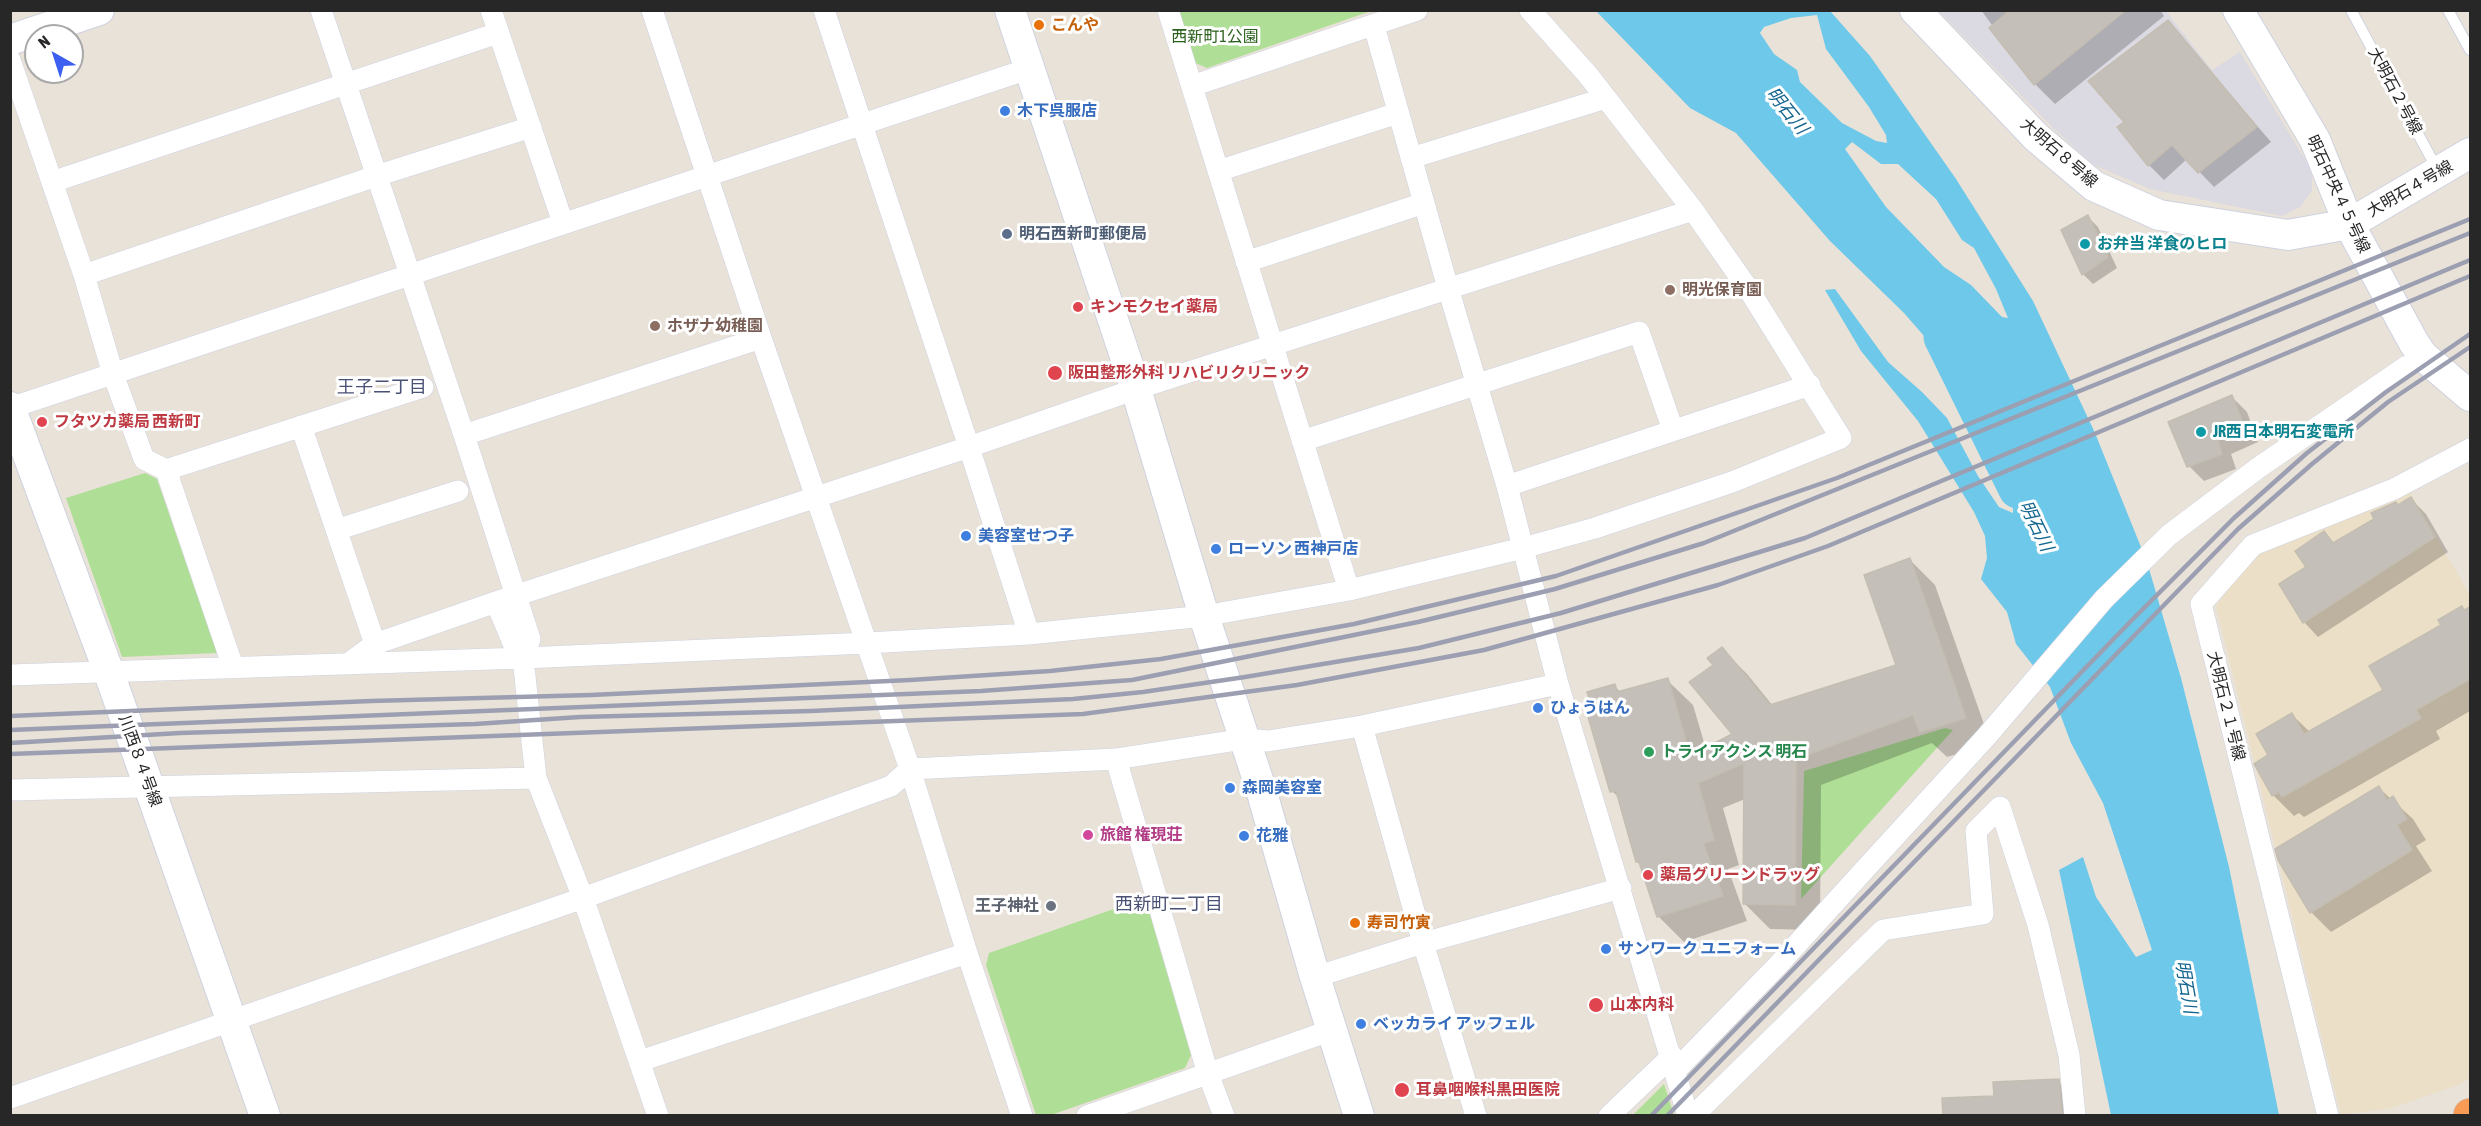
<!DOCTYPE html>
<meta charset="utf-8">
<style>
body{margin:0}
#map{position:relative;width:2481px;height:1126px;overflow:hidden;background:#e9e2d8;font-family:"Asap Condensed",sans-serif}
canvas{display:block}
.frame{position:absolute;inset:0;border:12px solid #272727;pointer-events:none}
.north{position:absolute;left:24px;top:24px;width:60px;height:60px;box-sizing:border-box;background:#fff;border:2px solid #a9a9a9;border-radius:50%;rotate:321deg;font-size:16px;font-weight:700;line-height:24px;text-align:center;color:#272727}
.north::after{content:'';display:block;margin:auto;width:21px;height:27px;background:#3c5ff2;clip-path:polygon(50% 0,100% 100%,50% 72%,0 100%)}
</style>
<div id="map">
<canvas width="2481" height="1126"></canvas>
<div class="frame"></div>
<div class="north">N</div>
</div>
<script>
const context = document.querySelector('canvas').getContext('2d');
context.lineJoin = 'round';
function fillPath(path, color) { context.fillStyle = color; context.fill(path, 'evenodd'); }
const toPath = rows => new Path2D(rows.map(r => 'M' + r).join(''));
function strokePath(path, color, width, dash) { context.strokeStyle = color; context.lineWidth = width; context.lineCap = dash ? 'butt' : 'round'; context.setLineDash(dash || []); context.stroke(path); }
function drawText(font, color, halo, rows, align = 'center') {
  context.font = font + ' "Asap Condensed","Noto Sans JP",sans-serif'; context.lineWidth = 6; context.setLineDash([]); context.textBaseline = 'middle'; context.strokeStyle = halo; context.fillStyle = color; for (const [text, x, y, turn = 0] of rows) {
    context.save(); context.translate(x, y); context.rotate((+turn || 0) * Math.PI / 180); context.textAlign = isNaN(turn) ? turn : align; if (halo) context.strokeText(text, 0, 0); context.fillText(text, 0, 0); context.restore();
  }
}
const industrial = toPath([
 [1939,11,2166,11,2212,70,2240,52,2312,171,2312,191,2300,207,2282,216,2150,189,2094,165,2053,128]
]);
const education = toPath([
 [2409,490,2470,595,2470,1078,2458,1085,2392,1108,2341,1115,2216,606,2259,547]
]);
const green = toPath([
 [1178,11,1371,11,1207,68,1193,62],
 [145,473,157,479,217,653,122,657,66,498],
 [1945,728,1953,730,1801,899,1804,771],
 [1145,898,1191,1055,1185,1068,1051,1115,1036,1115,986,965,989,953],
 [1664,1084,1674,1115,1633,1115]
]);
const water = toPath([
 [1596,11,1830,11,1870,56,1956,179,2033,301,2095,433,2147,562,2181,678,2229,867,2279,1115,2111,1115,2059,870,2083,857,2096,897,2136,957,2152,950,2103,803,2071,743,2050,687,2016,644,2007,612,1981,579,1987,558,1985,536,1974,512,1918,421,1861,351,1825,290,1835,289,1888,362,1922,392,1947,418,1978,476,1999,507,2013,513,2013,484,1972,391,1904,313,1830,241,1736,133,1690,108],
 [1817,15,1826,49,1869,107,1886,135,1887,143,1876,141,1842,123,1800,82,1797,70,1774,54,1760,33,1764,27,1791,18],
 [1852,142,1881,164,1898,164,1936,199,1962,240,1974,248,1996,289,2008,318,2002,317,1971,285,1944,267,1886,207,1845,149]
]);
const shadow = toPath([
 [1981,10,2160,10,2164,16,2055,104,2035,84],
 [2168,22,2271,142,2214,187,2187,159,2164,180,2149,165,2126,122],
 [2088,217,2098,227,2117,268,2093,284,2083,274,2063,231],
 [2232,397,2247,412,2258,442,2231,454,2236,469,2204,481,2189,466],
 [2411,499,2426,514,2448,552,2318,637,2304,622,2308,568,2324,533,2335,544],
 [1909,559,1935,585,1991,744,1947,757,1932,743,1821,785,1820,930,1770,929,1744,903,1745,799,1723,808,1739,865,1728,869,1747,921,1684,942,1658,916,1642,866,1637,862,1620,799,1612,791,1614,685,1621,693,1667,680,1693,705,1706,749,1734,735,1715,665,1722,649,1747,674,1773,706,1898,665],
 [2470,609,2470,711,2436,731,2440,739,2304,817,2299,813,2294,816,2273,795,2256,764,2270,756,2292,715,2310,732,2385,690],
 [2379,788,2413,819,2426,840,2416,846,2432,871,2331,932,2311,912],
 [2058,1081,2070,1093,2073,1116,1944,1116,1995,1097]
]);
const river = toPath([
 [1943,337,2018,489]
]);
const building = toPath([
 [2010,10,2126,10,2034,85,1989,28,2010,10],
 [2168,20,2257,127,2198,173,2172,145,2148,166,2117,127,2124,122,2088,81,2168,20],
 [2088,215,2108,257,2082,275,2061,230,2088,215],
 [2232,395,2244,426,2217,438,2222,454,2187,467,2168,422,2232,395],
 [2411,497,2435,537,2303,623,2279,584,2306,567,2295,551,2324,531,2333,543,2374,519,2371,513,2396,502,2398,505,2411,497],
 [1910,558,1966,718,1920,732,1913,715,1796,759,1795,905,1743,904,1744,763,1698,783,1714,840,1703,843,1723,896,1657,917,1639,862,1636,862,1616,791,1610,792,1584,703,1590,701,1587,692,1615,684,1617,692,1668,678,1690,756,1732,734,1689,682,1713,665,1707,658,1722,647,1770,705,1896,665,1864,575,1910,558],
 [2462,606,2464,610,2470,607,2470,679,2416,710,2421,718,2282,797,2279,792,2272,796,2254,764,2268,755,2256,734,2292,713,2304,734,2383,690,2369,666,2441,625,2438,620,2462,606],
 [2379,786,2387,800,2393,796,2407,819,2397,825,2412,850,2310,913,2278,860,2275,849,2379,786],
 [2059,1079,2062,1116,1943,1116,1942,1098,1994,1096,1993,1082,2059,1079]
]);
const lane = toPath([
 [2351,10,2437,169],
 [2448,10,2470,50]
]);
const street = toPath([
 [321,10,464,435,530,639,523,658,536,778,583,898,658,1116],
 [491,10,563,223],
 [652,10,761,338,910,769,967,953,1022,1116],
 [824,10,969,447,1029,634],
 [1168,10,1349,590],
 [1374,26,1448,288,1507,486,1558,684,1688,1116],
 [10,60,84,275,113,374,144,459,166,470,233,667],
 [1192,86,1417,10],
 [1411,158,1606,98],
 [1218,171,1398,113],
 [52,182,498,33],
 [1246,262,1424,203],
 [84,275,376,176,531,127],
 [10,408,1028,69],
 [301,426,375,644],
 [464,435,761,338],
 [1302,441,1639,332,1673,430],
 [166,470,423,387],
 [1507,486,1810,385],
 [336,530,458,491],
 [496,602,513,643,523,658],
 [349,663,375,644,496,602,969,447,1136,389,1693,210],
 [10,675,523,658,867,643,1029,634,1204,616,1349,590,1523,548,1595,528,1732,482,1841,438,1751,293,1693,210,1588,75,1530,10],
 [1362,726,1423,943,1476,1116],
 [1116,759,1208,1074,1224,1116],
 [10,790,536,778],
 [1315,977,1423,943,1621,888],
 [640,1061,967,953],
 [1676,1070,1779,964,1867,867,1986,737,2104,599,2169,535,2258,468,2407,366],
 [10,1098,583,898,891,786,910,769,1116,759,1244,739,1268,741,1362,726,1558,684],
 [1087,1116,1332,1030],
 [1609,1116,1672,1056],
 [1693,1116,1883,930,1983,914,1976,831,2000,807,2038,925,2069,1055,2075,1116],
 [2328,1116,2201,604,2253,545,2394,489,2470,449]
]);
const secondary = toPath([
 [1010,10,1136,389,1204,616,1260,786,1315,977,1359,1116],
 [1915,10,2036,137,2094,186,2159,215,2288,235,2349,224,2470,153],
 [2238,10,2315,140,2349,224,2414,343,2423,356,2470,396],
 [10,40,99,10],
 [10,407,108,670,265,1116]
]);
const highway = toPath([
 [2470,1116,2470,1115]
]);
const rail = toPath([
 [10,716,371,701,591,695,910,680,1050,671,1161,659,1354,624,1556,576,1837,478,2470,219],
 [10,730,981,691,1132,680,1418,622,1555,589,1704,543,2470,233],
 [10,743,180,733,475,724,580,717,811,711,1073,699,1143,692,1245,677,1419,648,1561,613,1805,538,2470,260],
 [10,754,1083,714,1297,685,1484,650,1718,585,1828,546,2470,276],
 [1651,1116,2132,620,2234,518,2307,453,2386,392,2470,334],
 [1667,1116,2238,529,2312,464,2388,402,2470,347]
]);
const markers = [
 [1039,25,6,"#e8710a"],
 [1005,111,6,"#3f7fe0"],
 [1007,234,6,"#5c6f8a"],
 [2085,244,6,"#0f9aa8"],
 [1670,290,6,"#8d6e63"],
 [1078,307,6,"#e0444e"],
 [655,326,6,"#8d6e63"],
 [1055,373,8,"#e0444e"],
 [42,422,6,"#e0444e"],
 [2201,432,6,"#0f9aa8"],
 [966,536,6,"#3f7fe0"],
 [1216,549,6,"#3f7fe0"],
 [1538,708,6,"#3f7fe0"],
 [1649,752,6,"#2e9e5b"],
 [1230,788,6,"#3f7fe0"],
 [1088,835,6,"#d1479c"],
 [1244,836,6,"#3f7fe0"],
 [1648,875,6,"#e0444e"],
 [1051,906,6,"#6b7280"],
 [1355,923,6,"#e8710a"],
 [1606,949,6,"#3f7fe0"],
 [1596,1005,8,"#e0444e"],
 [1361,1024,6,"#3f7fe0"],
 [1402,1090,8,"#e0444e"]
];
const foodNames = [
 ["こんや",1051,25],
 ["寿司竹寅",1367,923]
];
const parkNames = [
 ["西新町1公園",1215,37]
];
const streetNames = [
 ["大明石２号線",2395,91,62],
 ["大明石８号線",2059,153,41],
 ["大明石４号線",2410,189,-30],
 ["明石中央４５号線",2338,194,65],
 ["大明石２１号線",2226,706,76],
 ["川西８４号線",140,761,70]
];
const shopNames = [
 ["木下呉服店",1017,111],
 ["美容室せつ子",978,536],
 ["ローソン 西神戸店",1228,549],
 ["ひょうはん",1550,708],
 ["森岡美容室",1242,788],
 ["花雅",1256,836],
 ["サンワーク ユニフォーム",1618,949],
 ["ベッカライ アッフェル",1373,1024]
];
const serviceNames = [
 ["明石西新町郵便局",1019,234]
];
const cultureNames = [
 ["お弁当 洋食のヒロ",2097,244],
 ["JR西日本明石変電所",2213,432]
];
const educationNames = [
 ["明光保育園",1682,290],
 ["ホザナ幼稚園",667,326]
];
const healthNames = [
 ["キンモクセイ薬局",1090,307],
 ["阪田整形外科 リハビリクリニック",1068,373],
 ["フタツカ薬局 西新町",54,422],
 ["薬局グリーンドラッグ",1660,875],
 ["山本内科",1610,1005],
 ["耳鼻咽喉科黒田医院",1416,1090]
];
const leisureNames = [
 ["トライアクシス 明石",1661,752]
];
const hotelNames = [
 ["旅館 権現荘",1100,835]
];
const worshipNames = [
 ["王子神社",1039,906]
];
const waterNames = [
 ["明石川",1787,111,51],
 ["明石川",2036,526,64],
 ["明石川",2186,987,80]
];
const neighbourhoodNames = [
 ["王子二丁目",382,387],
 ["西新町二丁目",1169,904]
];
fillPath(industrial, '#dbd9e1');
fillPath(education, '#ebdfc7');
fillPath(green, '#afde96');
fillPath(water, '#6dc8e9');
fillPath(shadow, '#0003');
strokePath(river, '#6dc8e9', 39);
fillPath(building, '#c4bfb8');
strokePath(building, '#c4beb2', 1.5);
strokePath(lane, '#ced1e0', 12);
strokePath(street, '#ced1e0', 22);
strokePath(secondary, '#ced1e0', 32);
strokePath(highway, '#c3c3c3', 34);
strokePath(lane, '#fff', 10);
strokePath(street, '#fff', 21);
strokePath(secondary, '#fff', 30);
strokePath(highway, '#f79b55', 33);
strokePath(rail, '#9c9fb1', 4.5);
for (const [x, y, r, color] of markers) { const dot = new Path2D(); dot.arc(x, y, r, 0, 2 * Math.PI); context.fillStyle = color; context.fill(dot); strokePath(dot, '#fff', 2); }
drawText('bold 16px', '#c56008', '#fff', foodNames, 'left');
drawText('16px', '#2a5f1b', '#fff', parkNames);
drawText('16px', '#272727', '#fff', streetNames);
drawText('bold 16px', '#366cbe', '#fff', shopNames, 'left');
drawText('bold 16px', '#4e5e75', '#fff', serviceNames, 'left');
drawText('bold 16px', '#0d838f', '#fff', cultureNames, 'left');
drawText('bold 16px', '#785e54', '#fff', educationNames, 'left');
drawText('bold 16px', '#be3a42', '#fff', healthNames, 'left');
drawText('bold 16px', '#27864d', '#fff', leisureNames, 'left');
drawText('bold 16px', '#b23c85', '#fff', hotelNames, 'left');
drawText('bold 16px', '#5b616d', '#fff', worshipNames, 'right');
drawText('italic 18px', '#12658f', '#fff', waterNames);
drawText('18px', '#495175', '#fff', neighbourhoodNames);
</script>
